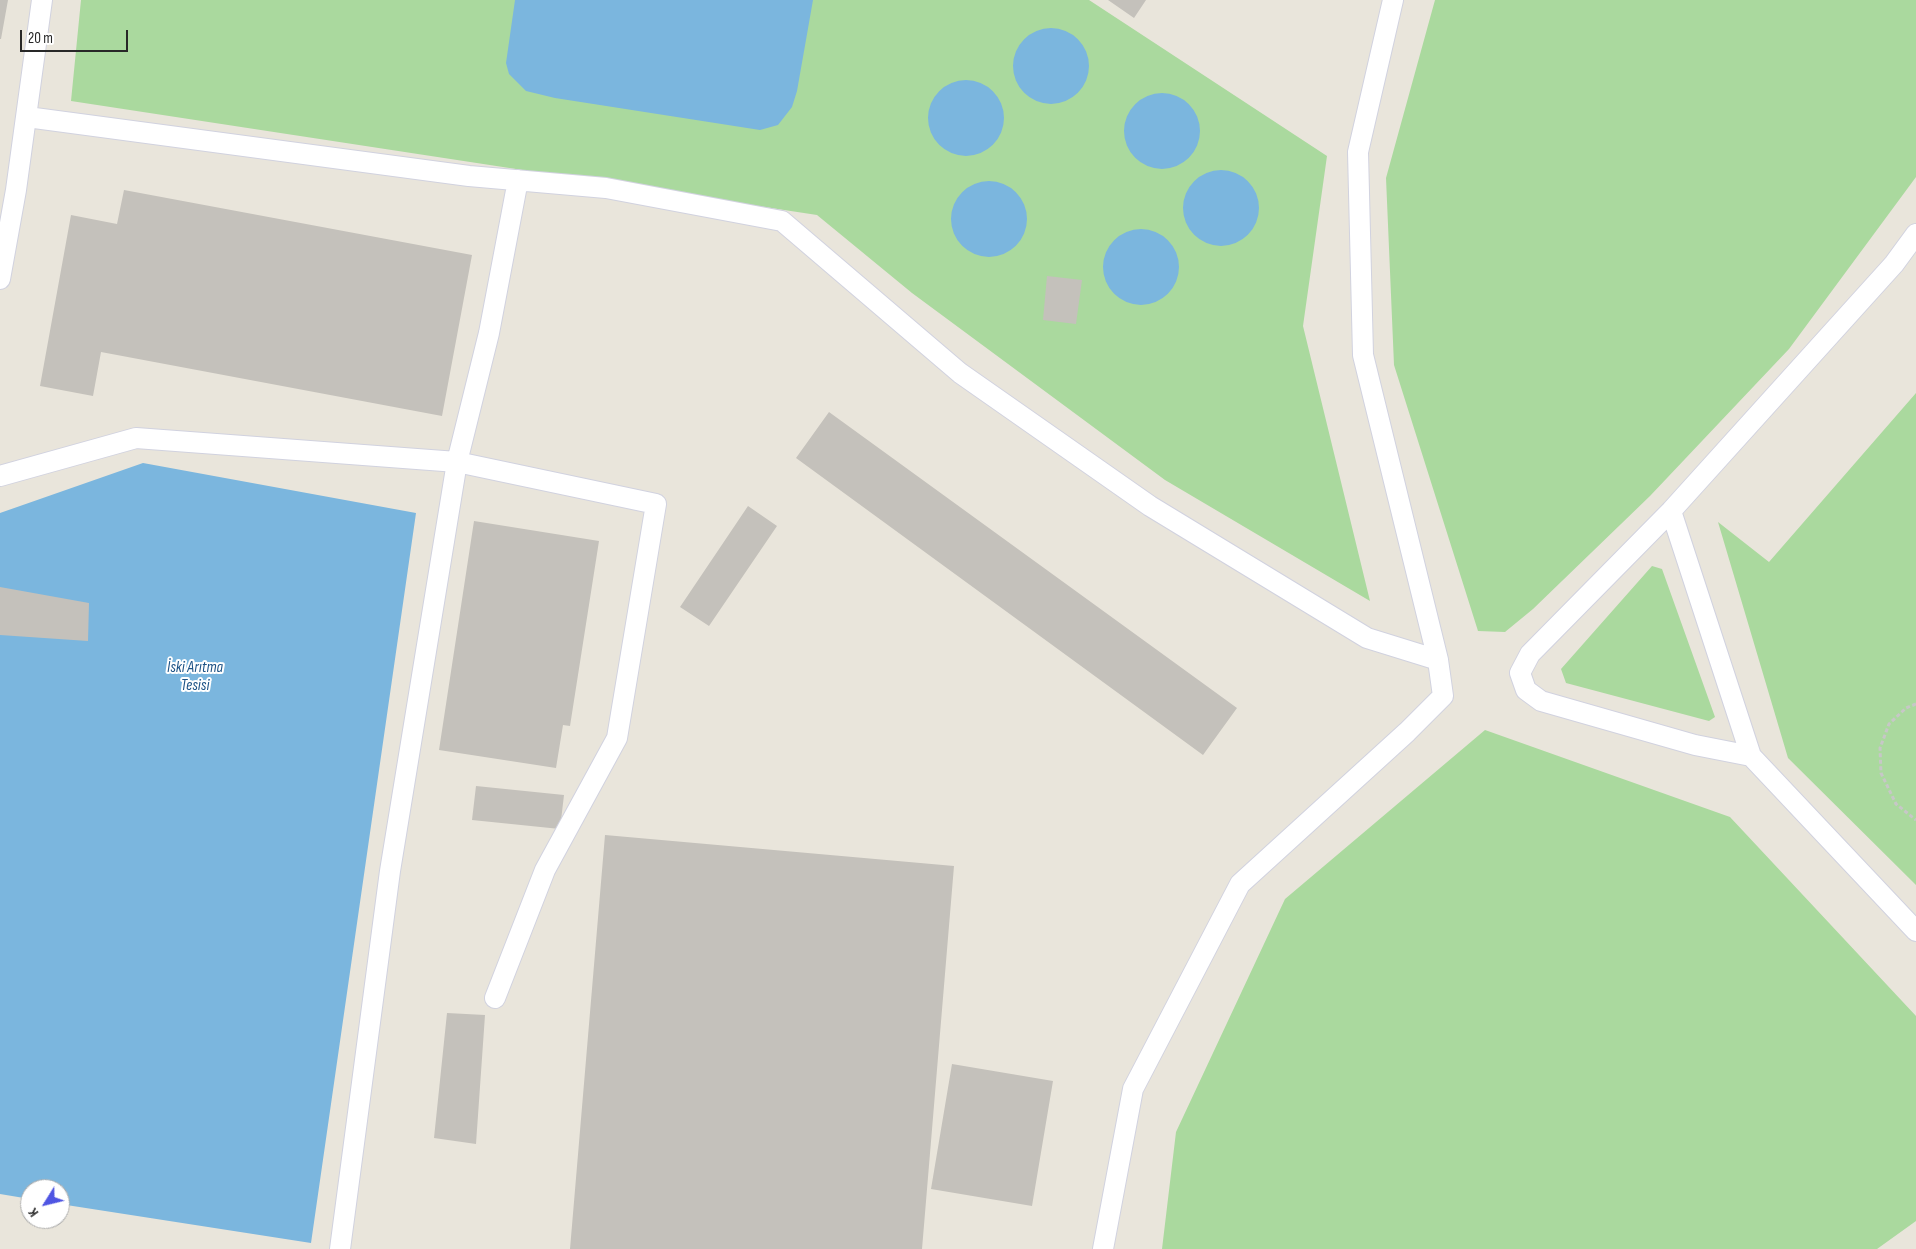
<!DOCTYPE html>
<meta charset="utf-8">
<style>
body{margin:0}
#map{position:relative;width:1916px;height:1249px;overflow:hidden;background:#e9e5db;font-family:"Sofia Sans Condensed",sans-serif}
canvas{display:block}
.north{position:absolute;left:20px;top:1179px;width:50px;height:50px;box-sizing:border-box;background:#fff;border:1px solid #a9a9a9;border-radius:50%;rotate:234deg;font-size:14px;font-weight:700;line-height:20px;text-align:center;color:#282828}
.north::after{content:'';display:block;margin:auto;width:18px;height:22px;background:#4f55e2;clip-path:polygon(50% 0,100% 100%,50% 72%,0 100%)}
.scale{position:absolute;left:20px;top:30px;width:108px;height:22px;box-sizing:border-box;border:2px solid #282828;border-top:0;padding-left:6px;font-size:15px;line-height:18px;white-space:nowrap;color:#282828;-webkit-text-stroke:4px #fff;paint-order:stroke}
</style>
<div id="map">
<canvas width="1916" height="1249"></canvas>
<div class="north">K</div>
<div class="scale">20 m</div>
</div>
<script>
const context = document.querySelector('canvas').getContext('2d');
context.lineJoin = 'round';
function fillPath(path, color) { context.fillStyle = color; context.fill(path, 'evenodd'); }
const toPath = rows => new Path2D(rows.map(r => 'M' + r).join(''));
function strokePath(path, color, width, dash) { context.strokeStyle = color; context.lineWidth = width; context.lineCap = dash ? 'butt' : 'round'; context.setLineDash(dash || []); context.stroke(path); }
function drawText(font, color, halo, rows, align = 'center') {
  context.font = font + ' "Sofia Sans Condensed",sans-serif'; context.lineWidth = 4; context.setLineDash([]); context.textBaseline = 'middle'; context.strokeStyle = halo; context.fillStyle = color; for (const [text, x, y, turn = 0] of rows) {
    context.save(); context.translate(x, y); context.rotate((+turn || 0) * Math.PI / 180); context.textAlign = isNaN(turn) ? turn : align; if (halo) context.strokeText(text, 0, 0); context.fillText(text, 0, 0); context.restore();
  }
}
const green = toPath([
 [81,0,1089,0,1327,156,1303,326,1370,601,1165,480,912,293,817,215,71,101],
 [1435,0,1916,0,1916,177,1789,349,1650,496,1533,609,1505,632,1478,631,1394,365,1386,178],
 [1916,393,1916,885,1788,758,1718,522,1769,562],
 [1652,566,1662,569,1715,717,1709,721,1566,683,1561,669],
 [1485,730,1730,817,1916,1016,1916,1221,1877,1249,1162,1249,1176,1132,1285,899]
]);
const water = toPath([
 [515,0,813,0,797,91,792,107,778,125,760,130,555,98,526,91,509,74,506,63],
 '1013 66a38 38 0 1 1 76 0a38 38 0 1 1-76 0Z',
 '928 118a38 38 0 1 1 76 0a38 38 0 1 1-76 0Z',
 '1124 131a38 38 0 1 1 76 0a38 38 0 1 1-76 0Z',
 '1183 208a38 38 0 1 1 76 0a38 38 0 1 1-76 0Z',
 '951 219a38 38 0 1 1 76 0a38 38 0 1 1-76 0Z',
 '1103 267a38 38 0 1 1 76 0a38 38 0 1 1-76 0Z',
 [143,463,416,513,311,1243,60,1204,60,1189,30,1189,30,1199,0,1194,0,513]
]);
const building = toPath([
 [0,0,8,0,1,39,0,39],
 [1108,0,1146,0,1134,18],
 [124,190,472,255,442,416,101,352,93,396,40,386,71,215,117,224],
 [1047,276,1082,280,1076,324,1043,320],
 [829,412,1237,708,1203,755,796,458],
 [748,506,777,526,709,626,680,607],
 [474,521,599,541,570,726,563,725,556,768,439,750],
 [0,587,89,603,88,641,0,635],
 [476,786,564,795,560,829,472,820],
 [605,835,954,866,922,1249,570,1249],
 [447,1013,485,1015,476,1144,434,1138],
 [952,1064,1053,1081,1032,1206,931,1189]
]);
const path = toPath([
 [1916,704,1906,708,1889,724,1880,748,1881,773,1896,804,1916,820]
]);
const service = toPath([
 [27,117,469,176,606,188,782,221,960,373,1150,506,1367,638,1438,660],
 [1916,234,1894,264,1671,511,1530,654,1520,673,1526,690,1541,701,1695,745,1751,756,1916,931],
 [0,279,16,190,42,0],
 [0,476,136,438,457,462,390,871,340,1249],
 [1671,511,1751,756],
 [495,998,545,870,617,738,656,504,457,462,489,333,518,180],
 [1103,1249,1133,1089,1240,884,1407,732,1443,696,1438,660,1363,355,1358,152,1393,0]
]);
const waterNames = [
 ["İski Arıtma",195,668],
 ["Tesisi",195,686]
];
fillPath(green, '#aad99e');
fillPath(water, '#7bb6de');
fillPath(building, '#c4c1bb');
strokePath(service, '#d1d2df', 22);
strokePath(path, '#c7c7c7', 3, [4, 2.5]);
strokePath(service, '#fff', 20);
drawText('italic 16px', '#1d5386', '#fff', waterNames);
</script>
